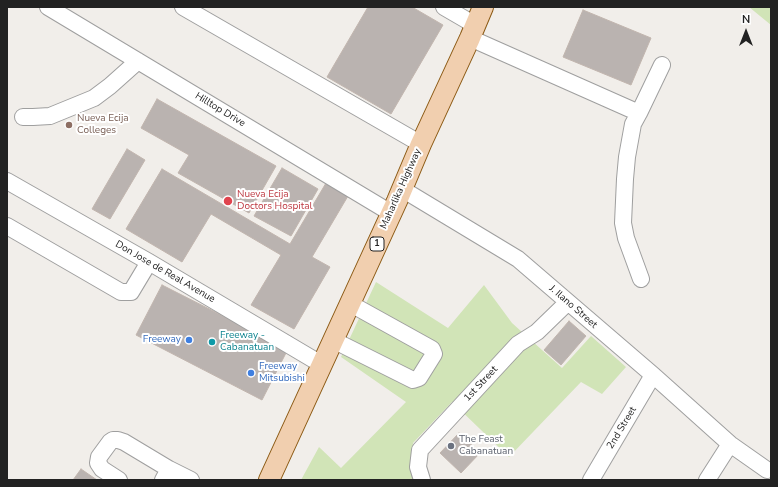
<!DOCTYPE html>
<style>
body{margin:0}
#map{position:relative;width:778px;height:487px;overflow:hidden;background:#f1eeea;font-family:"Nunito Sans",sans-serif}
canvas{display:block}
.frame{position:absolute;inset:0;border:8px solid #222;pointer-events:none}
.north{position:absolute;left:726px;top:12px;width:40px;height:40px;-webkit-text-stroke:3px #fff;paint-order:stroke;rotate:0deg;font-size:11px;font-weight:700;line-height:16px;text-align:center;color:#222}
.north::after{content:'';display:block;margin:auto;width:14px;height:18px;background:#222;clip-path:polygon(50% 0,100% 100%,50% 72%,0 100%)}
</style>
<div id="map">
<canvas width="778" height="487"></canvas>
<div class="frame"></div>
<div class="north">N</div>
</div>
<script>
const context = document.querySelector('canvas').getContext('2d');
context.lineJoin = 'round';
function fillPath(path, color) { context.fillStyle = color; context.fill(path, 'evenodd'); }
const toPath = rows => new Path2D(rows.map(r => 'M' + r).join(''));
function strokePath(path, color, width, dash) { context.strokeStyle = color; context.lineWidth = width; context.lineCap = dash ? 'butt' : 'round'; context.setLineDash(dash || []); context.stroke(path); }
function drawText(font, color, halo, rows, align = 'center') {
  context.font = font + ' "Nunito Sans",sans-serif'; context.lineWidth = 4; context.setLineDash([]); context.textBaseline = 'middle'; context.strokeStyle = halo; context.fillStyle = color; for (const [text, x, y, turn = 0] of rows) {
    context.save(); context.translate(x, y); context.rotate((+turn || 0) * Math.PI / 180); context.textAlign = isNaN(turn) ? turn : align; if (halo) context.strokeText(text, 0, 0); context.fillText(text, 0, 0); context.restore();
  }
}
const grass = toPath([
 [749,7,771,7,771,25],
 [376,282,448,328,484,285,512,323,562,368,591,336,626,367,602,394,581,382,509,457,452,402,413,443,412,466,417,480,301,480,319,447,341,468,406,402,341,357]
]);
const building = toPath([
 [368,7,412,7,443,25,391,114,327,77,368,7],
 [583,10,651,38,631,85,563,57,583,10],
 [157,99,276,166,249,213,178,173,189,155,141,128,157,99],
 [127,149,145,160,110,219,92,209,127,149],
 [282,168,318,189,291,236,254,216,282,168],
 [162,169,290,244,326,183,348,196,312,257,330,267,294,329,251,305,281,255,211,214,182,262,126,229,162,169],
 [162,285,288,349,262,400,136,335,162,285],
 [569,321,586,336,561,365,544,350,569,321],
 [459,433,480,453,461,473,440,453,459,433],
 [81,469,97,480,73,480,81,469]
]);
const minor = toPath([
 [48,7,391,213],
 [183,7,421,144],
 [444,7,475,25],
 [470,38,639,113,662,65],
 [639,113,633,124,627,157,625,179,623,223,626,238,641,279],
 [23,117,33,117,50,116,94,98,110,86,138,61],
 [7,181,149,262,321,364],
 [402,189,518,259,653,375,730,444,767,470],
 [7,226,121,292,131,292,149,262],
 [333,340,413,380,419,378,434,354,432,349,349,303],
 [119,480,102,469,98,463,99,457,110,442,113,440,118,440,124,442,169,469],
 [163,480,169,469,191,480],
 [422,480,418,467,420,450,518,344,537,332,568,302],
 [591,480,653,375],
 [707,480,730,444]
]);
const major = toPath([
 [269,480,397,201,421,144,470,38,483,7]
]);
const markers = [
 [69,125,4,"#8d6e63"],
 [228,201,5,"#e0444e"],
 [189,340,4,"#3f7fe0"],
 [212,342,4,"#0f9aa8"],
 [251,373,4,"#3f7fe0"],
 [451,446,4,"#6b7280"]
];
const shields = [
 [377,244,14]
];
const shieldNames = [
 ["1",377,244]
];
const streetNames = [
 ["Hilltop Drive",220,110,31],
 ["Maharlika Highway",401,189,-66],
 ["Don Jose de Real Avenue",165,272,30],
 ["J. Ilano Street",573,307,41],
 ["1st Street",481,384,-47],
 ["2nd Street",622,428,-59]
];
const educationNames = [
 ["Nueva Ecija",77,119],
 ["Colleges",77,131]
];
const healthNames = [
 ["Nueva Ecija",237,195],
 ["Doctors Hospital",237,207]
];
const cultureNames = [
 ["Freeway -",220,336],
 ["Cabanatuan",220,348]
];
const shopNames = [
 ["Freeway",181,340],
 ["Freeway",259,367,"left"],
 ["Mitsubishi",259,379,"left"]
];
const worshipNames = [
 ["The Feast",459,440],
 ["Cabanatuan",459,452]
];
fillPath(grass, '#d1e4b7');
fillPath(building, '#bab3b0');
strokePath(building, '#c1b5ae', 1);
strokePath(minor, '#9f9f9f', 18);
strokePath(major, '#8c5a14', 22);
strokePath(minor, '#fff', 16);
strokePath(major, '#f1cfaf', 20);
for (const [x, y, r, color] of markers) { const dot = new Path2D(); dot.arc(x, y, r, 0, 2 * Math.PI); context.fillStyle = color; context.fill(dot); strokePath(dot, '#fff', 1.5); }
for (const [x, y, w] of shields) { const box = new Path2D(); box.roundRect(x - w / 2, y - 7, w, 14, 3); context.fillStyle = '#fff'; context.fill(box); strokePath(box, '#222', 1); }
drawText('bold 9px', '#222', null, shieldNames);
drawText('10px', '#222', '#fff', streetNames);
drawText('10px', '#785e54', '#fff', educationNames, 'left');
drawText('10px', '#be3a42', '#fff', healthNames, 'left');
drawText('10px', '#0d838f', '#fff', cultureNames, 'left');
drawText('10px', '#366cbe', '#fff', shopNames, 'right');
drawText('10px', '#5b616d', '#fff', worshipNames, 'left');
</script>
